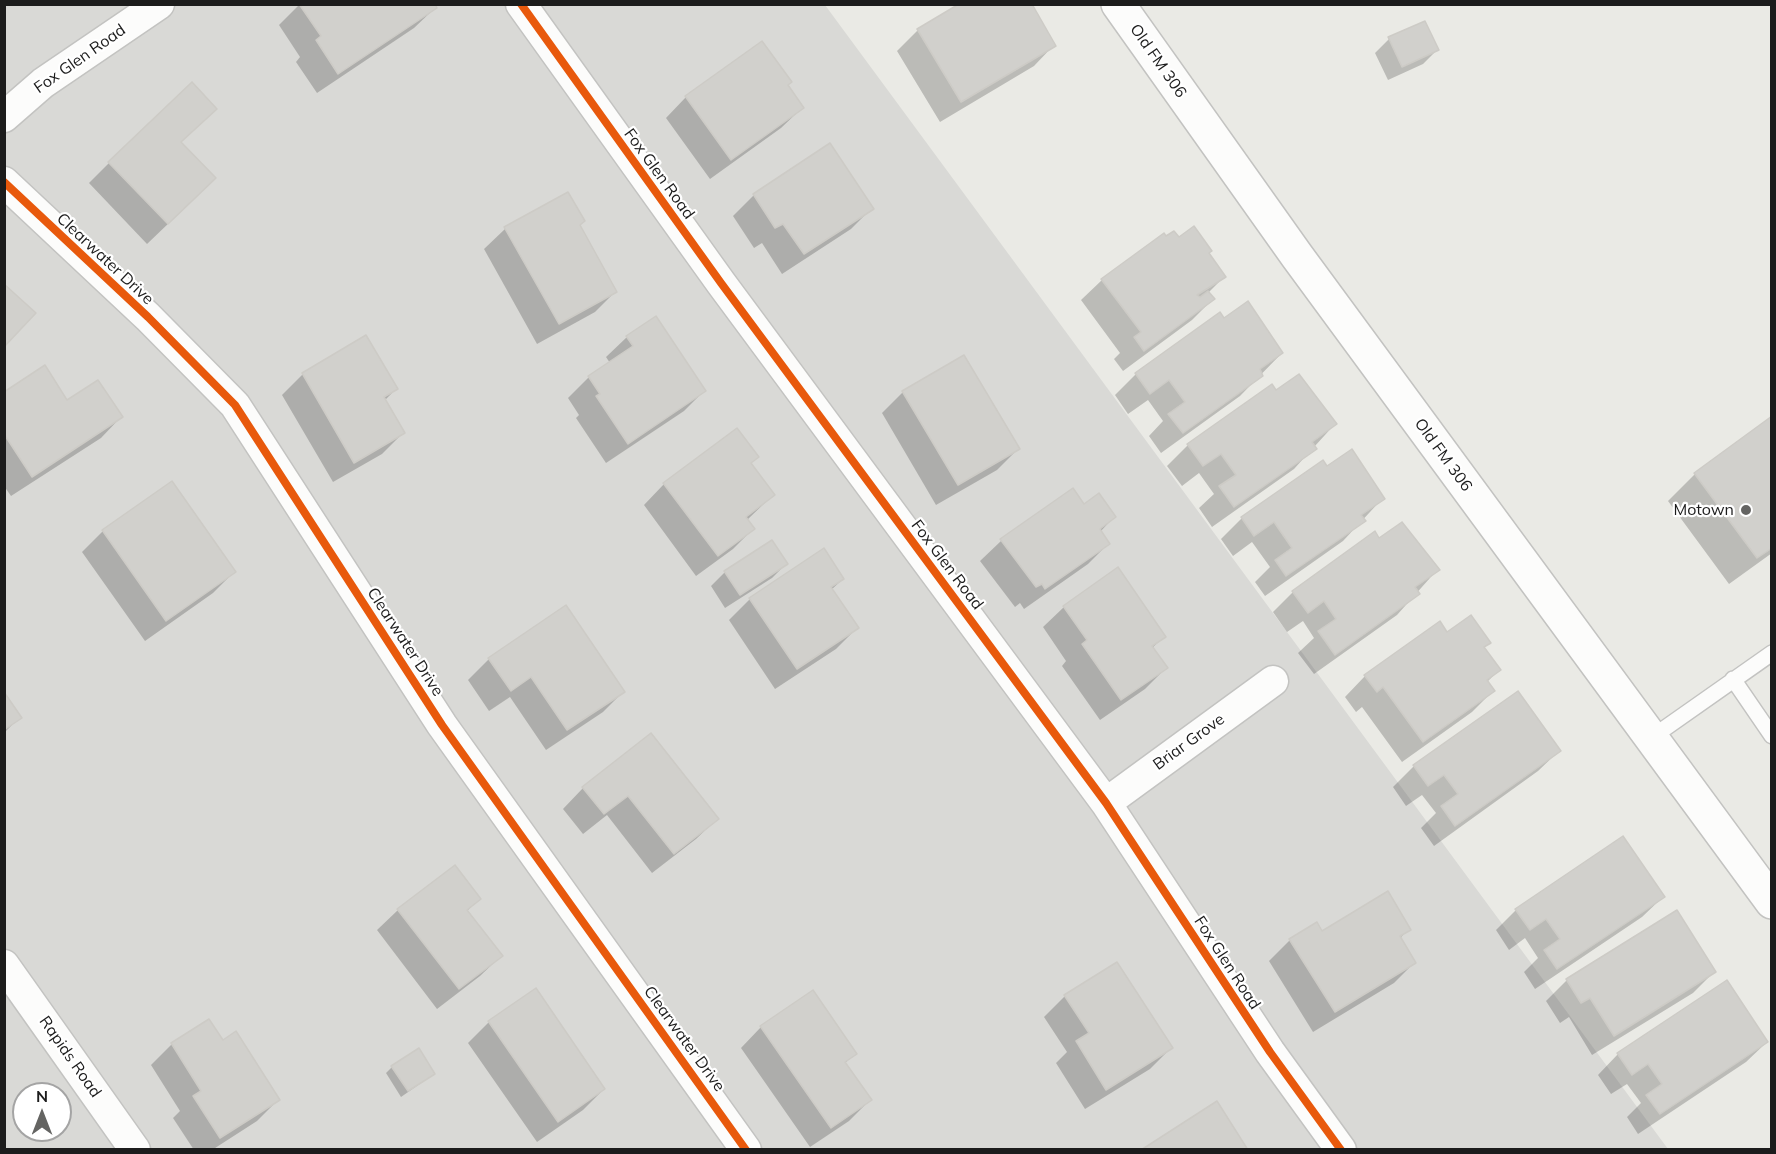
<!DOCTYPE html>
<style>
body{margin:0}
#map{position:relative;width:1776px;height:1154px;overflow:hidden;background:#eaeae5;font-family:Mulish,sans-serif}
canvas{display:block}
.frame{position:absolute;inset:0;border:6px solid #1c1c1c;pointer-events:none}
.north{position:absolute;left:12px;top:1082px;width:60px;height:60px;box-sizing:border-box;background:#fff;border:2px solid #a4a4a4;border-radius:50%;rotate:0deg;font-size:16px;font-weight:700;line-height:24px;text-align:center;color:#1c1c1c}
.north::after{content:'';display:block;margin:auto;width:21px;height:27px;background:#646462;clip-path:polygon(50% 0,100% 100%,50% 72%,0 100%)}
</style>
<div id="map">
<canvas width="1776" height="1154"></canvas>
<div class="frame"></div>
<div class="north">N</div>
</div>
<script>
const context = document.querySelector('canvas').getContext('2d');
context.lineJoin = 'round';
function fillPath(path, color) { context.fillStyle = color; context.fill(path, 'evenodd'); }
const toPath = rows => new Path2D(rows.map(r => 'M' + r).join(''));
function strokePath(path, color, width, dash) { context.strokeStyle = color; context.lineWidth = width; context.lineCap = dash ? 'butt' : 'round'; context.setLineDash(dash || []); context.stroke(path); }
function drawText(font, color, halo, rows, align = 'center') {
  context.font = font + ' Mulish,sans-serif'; context.lineWidth = 4.5; context.setLineDash([]); context.textBaseline = 'middle'; context.strokeStyle = halo; context.fillStyle = color; for (const [text, x, y, turn = 0] of rows) {
    context.save(); context.translate(x, y); context.rotate((+turn || 0) * Math.PI / 180); context.textAlign = isNaN(turn) ? turn : align; if (halo) context.strokeText(text, 0, 0); context.fillText(text, 0, 0); context.restore();
  }
}
const residential = toPath([
 [5,4,825,5,1668,1149,5,1150],
 [24,1094,60,1094,60,1130,24,1130]
]);
const shadow = toPath([
 [300,4,435,8,414,28,317,93,296,62,300,57,279,25],
 [918,30,1054,45,1034,66,940,122,897,51],
 [1389,39,1437,50,1423,64,1388,80,1375,53],
 [786,86,802,108,781,128,710,179,666,118,686,97],
 [109,163,194,199,147,244,89,183],
 [754,195,872,208,851,229,782,274,762,243,754,248,733,216],
 [579,226,615,292,595,312,537,344,484,249,505,229],
 [1166,238,1178,239,1207,253,1224,277,1208,293,1213,299,1192,320,1123,371,1114,359,1120,353,1081,300,1102,280],
 [1220,314,1224,320,1282,353,1240,396,1161,453,1149,436,1163,421,1148,400,1128,414,1115,395,1136,374],
 [627,337,704,391,684,411,606,463,576,418,579,415,568,398,589,377,610,363,606,357],
 [303,374,396,389,384,401,403,433,382,454,333,482,282,395],
 [903,392,1018,449,997,470,936,505,882,413],
 [4,394,67,402,121,417,101,438,11,496,4,486],
 [1772,418,1772,553,1729,584,1668,501,1695,474],
 [1335,424,1294,469,1212,527,1199,508,1214,494,1199,473,1182,486,1167,466,1188,445],
 [1323,462,1327,468,1383,498,1343,541,1265,596,1255,582,1270,567,1252,542,1233,556,1221,539,1242,518],
 [750,463,773,495,747,520,753,529,733,549,696,576,644,505,664,484],
 [1072,490,1084,507,1114,517,1100,532,1108,544,1088,564,1024,609,1020,603,1015,607,980,561,1001,541],
 [103,531,234,572,213,593,145,641,82,552],
 [1379,540,1438,569,1397,615,1314,674,1298,653,1314,638,1303,621,1287,632,1273,612,1293,592],
 [786,564,772,578,725,608,711,586,725,572],
 [843,579,831,590,857,628,836,649,775,689,729,620,750,599],
 [566,607,623,692,603,712,546,750,510,697,489,711,468,680,489,659],
 [1064,607,1164,637,1152,648,1166,668,1145,689,1100,720,1062,666,1066,661,1043,627],
 [1447,634,1489,643,1483,648,1499,670,1487,682,1493,691,1472,712,1402,762,1362,707,1356,712,1345,697,1365,676],
 [1517,693,1559,751,1538,771,1434,846,1421,828,1436,813,1422,795,1406,806,1393,787,1414,766],
 [4,694,20,717,4,733],
 [651,735,717,819,696,839,652,873,607,815,583,834,563,809,583,788],
 [1663,897,1642,917,1535,989,1524,972,1538,958,1525,938,1509,950,1496,930,1516,910],
 [479,899,467,911,501,956,480,976,437,1009,377,930,398,910],
 [1676,912,1714,972,1693,993,1592,1055,1569,1017,1560,1023,1546,1001,1567,980],
 [1409,929,1400,938,1414,963,1394,983,1313,1032,1269,961,1290,940,1322,933],
 [535,990,604,1089,583,1110,537,1142,468,1043,489,1022],
 [1065,996,1171,1048,1150,1069,1085,1109,1056,1063,1067,1052,1044,1017],
 [209,1021,222,1042,278,1100,257,1121,212,1150,194,1150,173,1118,180,1111,151,1065,172,1044],
 [761,1027,855,1054,844,1064,870,1100,849,1121,810,1147,741,1048],
 [1767,1042,1746,1062,1638,1134,1627,1117,1641,1103,1627,1084,1611,1094,1598,1075,1618,1054],
 [392,1067,434,1074,401,1097,386,1073]
]);
const building = toPath([
 [299,4,435,4,437,8,338,74,316,40,321,36,299,4],
 [959,4,1032,4,1056,46,961,102,917,29,959,4],
 [1425,21,1439,50,1402,67,1388,37,1425,21],
 [762,41,792,82,788,85,804,108,731,160,685,96,762,41],
 [192,82,217,109,181,142,216,178,168,224,108,162,192,82],
 [830,143,874,209,804,254,783,224,775,228,753,194,830,143],
 [568,192,585,221,580,225,617,292,559,324,504,227,568,192],
 [1194,226,1212,251,1209,253,1226,277,1197,295,1200,297,1208,291,1215,299,1144,351,1134,337,1141,332,1101,279,1164,233,1166,236,1174,231,1179,237,1194,226],
 [4,284,36,313,4,347,4,284],
 [1248,301,1283,353,1260,369,1263,376,1183,433,1168,414,1185,402,1169,380,1150,394,1135,373,1220,312,1224,318,1248,301],
 [656,316,706,391,628,444,596,396,600,394,588,376,633,346,626,336,656,316],
 [366,335,398,389,384,397,405,433,354,463,302,373,366,335],
 [964,355,1020,449,958,485,902,391,964,355],
 [45,365,67,400,98,380,123,417,32,477,4,434,4,392,45,365],
 [1299,374,1337,424,1312,442,1317,449,1234,507,1219,486,1236,475,1221,454,1203,466,1187,444,1272,384,1276,390,1299,374],
 [1772,416,1772,548,1757,558,1694,473,1772,416],
 [737,428,759,457,751,463,775,495,746,517,755,529,718,556,663,483,737,428],
 [1352,449,1385,499,1361,515,1366,521,1286,576,1275,560,1292,548,1274,522,1254,536,1241,517,1323,460,1327,466,1352,449],
 [172,481,236,572,166,621,102,530,172,481],
 [1073,488,1084,504,1099,493,1116,517,1100,529,1110,544,1045,589,1042,584,1036,587,1000,539,1073,488],
 [1402,522,1440,570,1415,587,1420,594,1335,655,1318,631,1336,619,1324,601,1308,613,1292,591,1375,531,1379,538,1402,522],
 [772,540,788,564,740,595,724,571,772,540],
 [824,548,844,579,831,587,859,628,797,669,749,598,824,548],
 [1118,567,1166,637,1152,646,1168,668,1121,700,1082,644,1087,640,1063,606,1118,567],
 [566,605,625,692,567,730,531,677,511,691,488,658,566,605],
 [1471,615,1491,643,1484,647,1501,670,1487,680,1495,691,1423,742,1383,687,1377,692,1364,675,1440,621,1447,632,1471,615],
 [1518,691,1561,751,1455,826,1441,806,1458,794,1444,775,1428,786,1413,765,1518,691],
 [4,692,22,718,4,730,4,692],
 [651,733,719,819,674,854,628,796,604,814,582,787,651,733],
 [1623,836,1665,897,1557,969,1544,950,1560,939,1546,919,1530,930,1515,909,1623,836],
 [455,865,481,899,467,910,503,956,459,989,397,909,455,865],
 [1388,891,1411,930,1400,936,1416,963,1335,1012,1289,939,1317,922,1322,931,1388,891],
 [1677,910,1716,972,1614,1036,1590,998,1581,1003,1566,979,1677,910],
 [1117,962,1173,1048,1106,1090,1076,1041,1089,1033,1064,995,1117,962],
 [1727,980,1768,1042,1660,1114,1646,1095,1662,1084,1648,1064,1632,1075,1617,1053,1727,980],
 [536,988,605,1089,558,1122,488,1021,536,988],
 [813,990,857,1054,845,1062,872,1100,831,1128,760,1026,813,990],
 [209,1019,223,1040,236,1031,280,1100,220,1138,193,1096,201,1091,171,1043,209,1019],
 [419,1048,435,1074,408,1091,391,1066,419,1048],
 [1217,1101,1248,1150,1141,1150,1217,1101]
]);
const service = toPath([
 [1733,679,1772,736],
 [1651,738,1772,653]
]);
const minor = toPath([
 [521,4,721,283,1106,803,1270,1052,1341,1150],
 [4,117,43,83,159,4],
 [4,182,148,317,235,405,442,725,746,1150],
 [1106,803,1273,681],
 [4,965,135,1150]
]);
const tertiary = toPath([
 [1118,4,1297,256,1772,902]
]);
const cycleway = toPath([
 [521,4,721,283,1106,803,1270,1052,1341,1150],
 [4,182,148,317,235,405,442,725,746,1150]
]);
const markers = [
 [1746,510,6,"#646462"]
];
const streetNames = [
 ["Fox Glen Road",80,59,-35],
 ["Old FM 306",1158,61,55],
 ["Fox Glen Road",659,174,54],
 ["Clearwater Drive",105,259,43],
 ["Old FM 306",1443,455,54],
 ["Fox Glen Road",947,565,53],
 ["Clearwater Drive",405,642,57],
 ["Briar Grove",1189,742,-36],
 ["Fox Glen Road",1227,963,57],
 ["Clearwater Drive",684,1039,54],
 ["Rapids Road",70,1057,55]
];
const poiNames = [
 ["Motown",1734,510]
];
fillPath(residential, '#d9d9d6');
fillPath(shadow, '#0003');
fillPath(building, '#d1d0cc');
strokePath(building, '#cdcbc6', 1.5);
strokePath(service, '#c3c3c1', 18);
strokePath(minor, '#c3c3c1', 33);
strokePath(tertiary, '#c3c3c1', 36);
strokePath(service, '#fcfcfb', 15);
strokePath(minor, '#fcfcfb', 30);
strokePath(tertiary, '#fcfcfb', 33);
strokePath(cycleway, '#e8590c', 8);
for (const [x, y, r, color] of markers) { const dot = new Path2D(); dot.arc(x, y, r, 0, 2 * Math.PI); context.fillStyle = color; context.fill(dot); strokePath(dot, '#fff', 2); }
drawText('16px', '#1c1c1c', '#fff', streetNames);
drawText('16px', '#1c1c1c', '#fff', poiNames, 'right');
</script>
